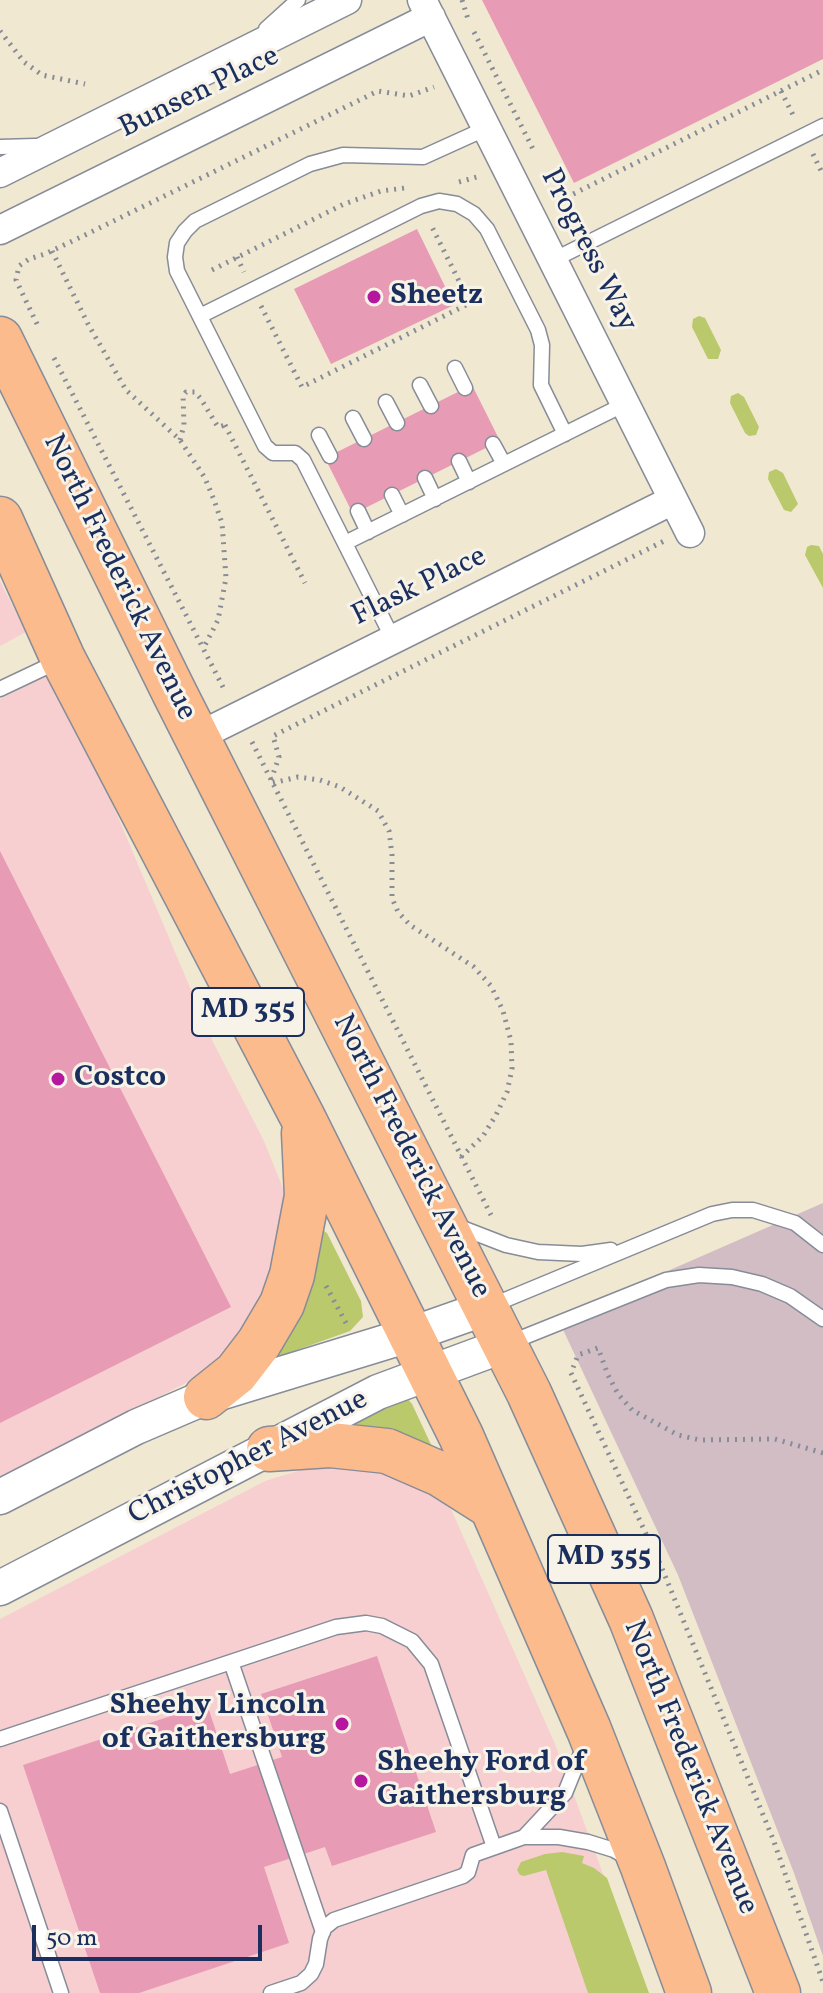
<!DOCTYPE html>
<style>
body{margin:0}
#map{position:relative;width:823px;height:1993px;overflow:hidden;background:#f1e8d1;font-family:Vollkorn,serif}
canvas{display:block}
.scale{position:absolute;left:32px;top:1925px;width:230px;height:36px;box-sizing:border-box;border:4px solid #1b2f5e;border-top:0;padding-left:10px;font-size:24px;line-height:28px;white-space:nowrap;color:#1b2f5e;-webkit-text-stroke:6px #f7f3e8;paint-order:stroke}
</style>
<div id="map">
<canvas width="823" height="1993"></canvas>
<div class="scale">50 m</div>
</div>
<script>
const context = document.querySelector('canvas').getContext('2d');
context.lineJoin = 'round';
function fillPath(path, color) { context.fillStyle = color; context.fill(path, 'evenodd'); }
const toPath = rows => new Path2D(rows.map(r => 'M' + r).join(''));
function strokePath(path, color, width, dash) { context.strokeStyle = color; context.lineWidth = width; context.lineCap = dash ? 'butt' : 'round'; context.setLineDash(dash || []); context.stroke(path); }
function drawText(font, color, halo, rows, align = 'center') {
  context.font = font + ' Vollkorn,serif'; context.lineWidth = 6; context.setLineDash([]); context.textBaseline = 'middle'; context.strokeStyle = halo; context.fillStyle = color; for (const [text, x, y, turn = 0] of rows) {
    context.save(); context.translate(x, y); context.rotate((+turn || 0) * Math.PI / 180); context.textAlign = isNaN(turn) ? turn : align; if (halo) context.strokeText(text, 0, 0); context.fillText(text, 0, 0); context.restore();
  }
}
const built = toPath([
 [0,581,26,632,0,646],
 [49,674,99,772,213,1042,263,1139,283,1188,287,1214,284,1261,226,1357,186,1383,0,1478,0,699],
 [331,1467,357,1467,385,1473,432,1494,451,1509,555,1744,647,1993,0,1993,0,1619,265,1481,301,1470]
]);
const industrial = toPath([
 [823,1203,823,1956,794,1873,678,1575,558,1319]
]);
const green = toPath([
 [699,316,705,318,721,350,718,359,708,359,692,327,693,319],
 [738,393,744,397,759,427,756,435,749,436,745,433,730,403,731,396],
 [776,469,783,473,798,504,791,512,784,510,768,479,769,472],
 [811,545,819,546,823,554,823,588,805,555,807,547],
 [320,1228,327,1233,361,1301,363,1317,350,1331,283,1355,276,1355],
 [407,1398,412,1404,435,1453,347,1428],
 [562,1852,584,1856,582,1863,594,1868,607,1878,649,1993,588,1993,546,1870,524,1876,520,1875,517,1870,521,1862,545,1854]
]);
const building = toPath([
 [482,0,823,0,823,59,574,183],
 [417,229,454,305,331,364,294,289],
 [472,385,500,441,353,514,325,458],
 [0,851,231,1307,0,1423],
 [377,1656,436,1832,332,1866,325,1847,264,1867,289,1943,139,1993,100,1993,23,1765,207,1704,230,1774,282,1757,261,1694]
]);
const path = toPath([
 [462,0,468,19],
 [0,31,24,62,42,75,85,84],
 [474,32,534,151],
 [781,91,794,117],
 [813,154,823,175],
 [459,182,480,176],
 [559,201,823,70],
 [52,251,88,324,126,390,180,440,205,478,214,500,222,523,226,578,218,620,204,647],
 [237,257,244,272],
 [212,270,344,204,381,191,405,188],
 [261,306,302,387,470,303,431,225],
 [37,324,16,280,19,266,29,259,45,254,83,236,378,91,409,96,434,87],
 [54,358,225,691],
 [225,425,305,583],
 [180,440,184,425,183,396,186,392,195,392,201,399,218,427,226,425],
 [252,742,491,1215],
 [271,780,279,757,273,736,664,541],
 [273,783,298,777,320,780,340,787,378,811,389,831,392,855,392,898,398,912,410,925,474,967,491,986,503,1011,511,1041,512,1069,507,1092,496,1115,483,1136,461,1157],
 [326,1286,346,1323],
 [823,1453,775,1439,700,1440,678,1435,632,1410,618,1394,608,1375,598,1348,578,1355,571,1373,661,1566,773,1839,823,1982]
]);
const service = toPath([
 [266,29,298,0],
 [0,147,35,146],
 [553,260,823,126],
 [200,316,421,206,439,201,457,204,474,214,487,229,538,330,542,345,541,385,565,434],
 [455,368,465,388],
 [420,385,431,406],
 [386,402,397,423],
 [353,418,364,439],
 [319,435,330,456],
 [493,444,504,464],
 [459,461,469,482],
 [425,478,435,499],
 [392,495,402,515],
 [358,511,368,532],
 [345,543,625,404],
 [393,639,303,460,295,453,273,453,265,446,177,271,175,257,177,243,185,231,195,221,310,164,343,155,423,157,487,128],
 [0,689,59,661],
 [457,1226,506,1245,538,1252,582,1254,611,1250],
 [488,1307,712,1214,732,1210,753,1210,795,1223,823,1245],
 [509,1343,666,1280,699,1275,732,1277,762,1284,790,1296,823,1319],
 [231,1662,323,1932],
 [0,1739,336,1627,366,1623,382,1626,412,1641,431,1664,494,1847],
 [584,1746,565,1793,524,1837,559,1837,588,1842,614,1850,628,1858],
 [0,1811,61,1993],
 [271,1993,301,1983,311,1974,316,1964,320,1939,324,1928,334,1920,463,1876,468,1872,473,1855,524,1837]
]);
const minor = toPath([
 [422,0,690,533],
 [0,173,347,0],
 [0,230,431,17],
 [197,737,673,500]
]);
const tertiary = toPath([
 [0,1497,136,1427,206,1397,412,1334,486,1308],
 [0,1588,378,1392,505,1345]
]);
const primary = toPath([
 [0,339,175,694,529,1393,631,1619,778,1993],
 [0,519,63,659,303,1118,461,1436,589,1730,643,1867,689,1993],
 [206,1397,236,1373,259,1343,282,1304,292,1275,307,1196,304,1133],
 [269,1449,330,1445,387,1451,440,1474,492,1507]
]);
const markers = [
 [374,297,8,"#b5179e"],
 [58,1079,8,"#b5179e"],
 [342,1724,8,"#b5179e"],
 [361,1781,8,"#b5179e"]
];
const shields = [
 [248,1012,112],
 [604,1559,112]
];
const shieldNames = [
 ["MD 355",248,1012],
 ["MD 355",604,1559]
];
const streetNames = [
 ["Bunsen Place",200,94,-26],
 ["Progress Way",587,251,63],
 ["North Frederick Avenue",118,578,64],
 ["Flask Place",420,588,-26],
 ["North Frederick Avenue",410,1157,63],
 ["Christopher Avenue",249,1459,-27],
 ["North Frederick Avenue",689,1768,68]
];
const poiNames = [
 ["Sheetz",390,297],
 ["Costco",74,1079],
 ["Sheehy Lincoln",326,1707,"right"],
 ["of Gaithersburg",326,1741,"right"],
 ["Sheehy Ford of",377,1764],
 ["Gaithersburg",377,1798]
];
fillPath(built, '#f7cfd0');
fillPath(industrial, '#d2bdc5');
fillPath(green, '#bac96c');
fillPath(building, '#e79bb4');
strokePath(service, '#868c98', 17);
strokePath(minor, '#868c98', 31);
strokePath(tertiary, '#868c98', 37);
strokePath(primary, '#868c98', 47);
strokePath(path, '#868c98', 5, [2, 6]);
strokePath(service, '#fff', 14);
strokePath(minor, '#fff', 28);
strokePath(tertiary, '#fff', 34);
strokePath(primary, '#fbbb8c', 44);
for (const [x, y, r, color] of markers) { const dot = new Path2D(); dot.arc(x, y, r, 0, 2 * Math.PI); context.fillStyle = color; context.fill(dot); strokePath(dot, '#f7f3e8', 3); }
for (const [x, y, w] of shields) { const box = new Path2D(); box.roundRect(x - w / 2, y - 24, w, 48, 6); context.fillStyle = '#f7f3e8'; context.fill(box); strokePath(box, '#1b2f5e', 2); }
drawText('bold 28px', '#1b2f5e', null, shieldNames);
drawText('30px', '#1b2f5e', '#f7f3e8', streetNames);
drawText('bold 30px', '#1b2f5e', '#f7f3e8', poiNames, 'left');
</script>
